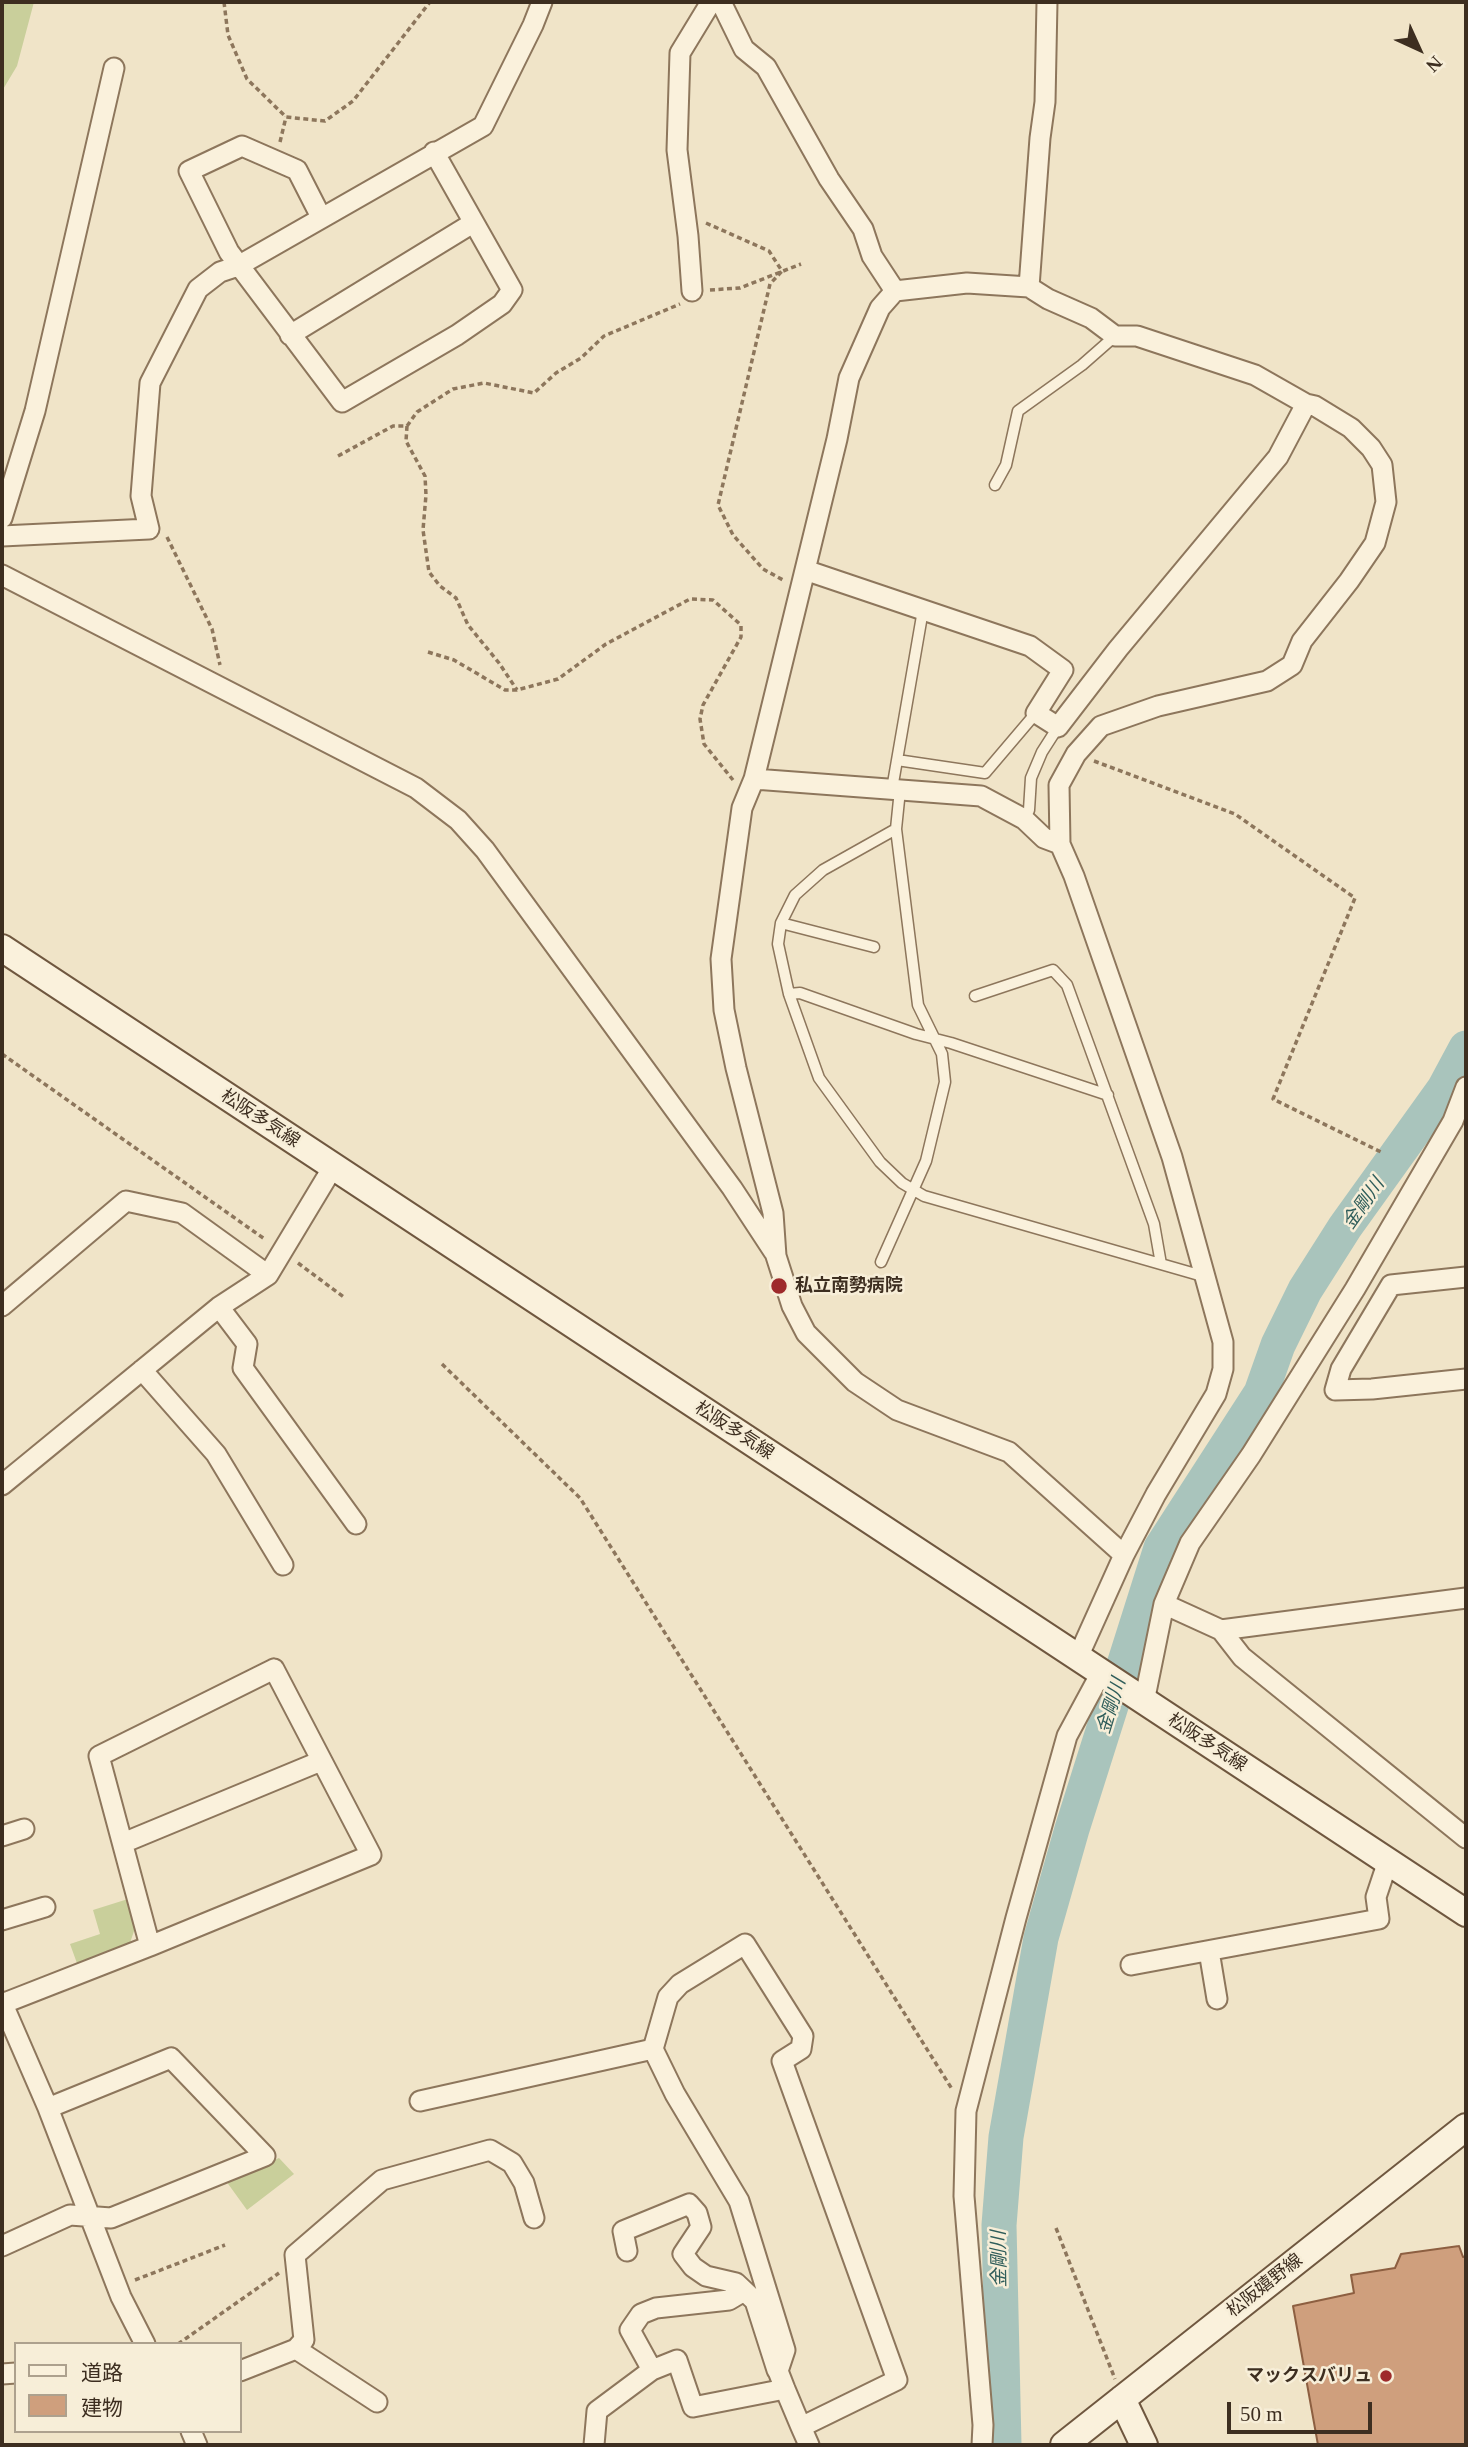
<!DOCTYPE html>
<meta charset="utf-8">
<style>
body{margin:0}
#map{position:relative;width:1468px;height:2447px;overflow:hidden;background:#f0e4c8;font-family:"Times New Roman","Noto Sans JP",serif}
canvas{display:block}
.frame{position:absolute;inset:0;border:4px solid #3d2e20;pointer-events:none}
.legend{position:absolute;left:14px;top:2342px;width:228px;height:91px;box-sizing:border-box;background:#f7eed8;border:2px solid #ada18e;margin:0;padding:9px 12px;list-style:none;font-size:21px;color:#3d2e20}
.legend li{display:flex;align-items:center;gap:14px;height:35px}
.legend b{width:35px;border:2px solid #ada18e}
.north{position:absolute;left:1384px;top:14px;width:70px;height:70px;-webkit-text-stroke:5px #f7eed8;paint-order:stroke;rotate:135deg;font-size:19px;font-weight:700;line-height:28px;text-align:center;color:#3d2e20}
.north::after{content:'';display:block;margin:auto;width:24px;height:32px;background:#3d2e20;clip-path:polygon(50% 0,100% 100%,50% 72%,0 100%)}
.scale{position:absolute;left:1227px;top:2402px;width:145px;height:32px;box-sizing:border-box;border:4px solid #3d2e20;border-top:0;padding-left:9px;font-size:21px;line-height:24px;white-space:nowrap;color:#3d2e20;-webkit-text-stroke:5px #f7eed8;paint-order:stroke}
</style>
<div id="map">
<canvas width="1468" height="2447"></canvas>
<div class="frame"></div>
<ul class="legend">
<li><b style="height:9px;background:#faf1dc"></b>道路</li>
<li><b style="height:19px;background:#cf9f7d"></b>建物</li>
</ul>
<div class="north">N</div>
<div class="scale">50 m</div>
</div>
<script>
const context = document.querySelector('canvas').getContext('2d');
context.lineJoin = 'round';
function fillPath(path, color) { context.fillStyle = color; context.fill(path, 'evenodd'); }
const toPath = rows => new Path2D(rows.map(r => 'M' + r).join(''));
function strokePath(path, color, width, dash) { context.strokeStyle = color; context.lineWidth = width; context.lineCap = dash ? 'butt' : 'round'; context.setLineDash(dash || []); context.stroke(path); }
function drawText(font, color, halo, rows, align = 'center') {
  context.font = font + ' "Times New Roman","Noto Sans JP",serif'; context.lineWidth = 5; context.setLineDash([]); context.textBaseline = 'middle'; context.strokeStyle = halo; context.fillStyle = color; for (const [text, x, y, turn = 0] of rows) {
    context.save(); context.translate(x, y); context.rotate((+turn || 0) * Math.PI / 180); context.textAlign = isNaN(turn) ? turn : align; if (halo) context.strokeText(text, 0, 0); context.fillText(text, 0, 0); context.restore();
  }
}
const green = toPath([
 [2,2,34,2,17,66,2,91],
 [128,1899,136,1925,129,1946,78,1966,70,1944,100,1934,93,1910],
 [279,2158,294,2174,247,2210,226,2181]
]);
const river = toPath([
 [1004,2445,999,2225,1006,2137,1041,1938,1072,1829,1161,1548,1261,1393,1278,1345,1305,1290,1345,1227,1444,1089,1466,1048]
]);
const building = toPath([
 [1459,2246,1463,2257,1466,2256,1466,2445,1318,2445,1293,2306,1354,2293,1351,2275,1395,2268,1401,2254,1459,2246]
]);
const path = toPath([
 [224,2,228,35,247,79,286,117,325,121,353,101,430,2],
 [280,142,286,117],
 [706,223,769,251,782,271,770,284,718,505,733,535,763,569,783,580],
 [710,290,740,288,801,264],
 [407,426,417,412,453,389,484,383,534,393,556,373,581,358,604,336,680,304],
 [338,456,393,426,407,426,406,441,425,476,426,495,423,530,429,572,440,586,456,598,468,625,499,663,517,690],
 [167,537,212,629,220,665],
 [428,652,454,660,505,690,517,690,558,679,606,644,690,599,713,600,741,625,741,637,703,705,700,719,704,744,733,780],
 [1094,761,1235,814,1355,898,1273,1099,1381,1152],
 [2,1054,266,1240],
 [298,1263,345,1298],
 [442,1364,580,1498,952,2089],
 [1056,2228,1115,2379],
 [135,2280,225,2245],
 [178,2344,279,2273]
]);
const lane = toPath([
 [995,485,1006,465,1018,411,1082,365,1115,336],
 [897,760,985,773,1036,713],
 [892,789,923,610],
 [900,790,896,829,823,870,795,895,781,923,778,944,789,994,819,1078,880,1162,902,1183,924,1196,1206,1277],
 [1024,819,1029,810,1031,778,1042,752,1058,727],
 [781,923,874,947],
 [789,994,800,993,916,1034,951,1043,1108,1095],
 [975,996,1053,970,1067,985,1154,1224,1161,1264],
 [881,1262,926,1161,945,1082,942,1054,918,1005,896,829]
]);
const street = toPath([
 [721,2,744,49,766,67,829,179,863,229,872,256,895,291],
 [321,217,297,170,242,146,189,171,229,252,342,402,457,335,502,304,512,290,434,152],
 [1029,287,1040,138,1045,102,1047,2],
 [692,291,688,236,677,150,680,53,711,2],
 [290,335,473,223],
 [2,518,35,411,114,68],
 [2,536,149,529,141,496,150,383,198,289,220,272,238,266,483,126,533,25,542,2],
 [805,570,1030,646,1063,670,1036,713,1058,727,1118,649,1278,457,1306,404],
 [2,575,416,788,458,820,485,850,732,1188,774,1252],
 [754,779,981,796,1024,819,1044,838,1060,844],
 [1466,1277,1391,1285,1341,1369,1335,1390,1372,1389,1466,1379],
 [2,1306,126,1201,182,1213,268,1275],
 [219,1307,247,1344,243,1368,356,1524],
 [142,1370,216,1454,283,1565],
 [2,1485,219,1307,268,1275,333,1167],
 [1164,1604,1221,1630,1242,1657,1466,1838],
 [1221,1630,1466,1598],
 [1078,1657,1124,1555,1156,1494,1216,1394,1223,1369,1223,1342,1172,1157,1074,876,1060,844,1059,785,1076,754,1101,726,1158,706,1267,681,1292,665,1302,641,1349,581,1375,543,1386,502,1382,465,1371,448,1351,428,1315,406,1306,404,1255,375,1137,336,1115,336,1091,318,1048,299,1029,287,967,283,895,291,880,308,849,378,837,439,754,779,742,808,721,959,724,1010,736,1068,773,1213,776,1256,792,1306,806,1333,855,1382,897,1410,1009,1452,1124,1555],
 [274,1669,371,1855,150,1946,99,1756,274,1669],
 [1144,1702,1164,1604,1190,1543,1251,1455,1355,1289,1453,1121,1466,1087],
 [2,1836,24,1829],
 [123,1843,321,1761],
 [2,1920,45,1907],
 [1209,1951,1217,1999],
 [1131,1965,1379,1919,1376,1897,1388,1861],
 [2,2002,48,2108,121,2297,145,2344],
 [2,2004,150,1946],
 [420,2101,653,2049],
 [2,2246,70,2215,111,2218,265,2156,171,2058,48,2108],
 [627,2251,623,2231,689,2204,697,2213,701,2227,683,2254,693,2267,706,2276,736,2283,755,2301,777,2370],
 [296,2349,377,2402],
 [652,2370,630,2330,641,2314,656,2308,729,2300,744,2291],
 [240,2371,296,2349,304,2340,295,2255,382,2180,490,2150,512,2163,524,2183,534,2218],
 [2,2374,16,2373],
 [801,2427,897,2380,782,2061,801,2049,803,2036,745,1944,680,1984,668,1997,653,2049,675,2094,739,2201,785,2350,778,2371,785,2389,801,2427,809,2445],
 [191,2431,197,2445],
 [594,2445,597,2411,652,2370,677,2360,693,2407,785,2389],
 [982,2445,983,2425,964,2196,966,2111,1016,1918,1067,1736,1101,1673]
]);
const secondary = toPath([
 [2,948,1466,1913],
 [1122,2399,1144,2445],
 [1064,2445,1466,2127]
]);
const markers = [
 [779,1286,9,"#9e2a2b"],
 [1386,2376,7,"#9e2a2b"]
];
const streetNames = [
 ["松阪多気線",260,1119,33],
 ["松阪多気線",734,1431,33],
 ["松阪多気線",1207,1743,33],
 ["松阪嬉野線",1265,2286,-38]
];
const poiNames = [
 ["私立南勢病院",795,1286],
 ["マックスバリュ",1372,2376,"right"]
];
const waterNames = [
 ["金剛川",1364,1204,-55],
 ["金剛川",1112,1706,-73],
 ["金剛川",1000,2259,-91]
];
fillPath(green, '#c9cf9b');
strokePath(river, '#a9c4bc', 35);
fillPath(building, '#cf9f7d');
strokePath(building, '#8d5f41', 2);
strokePath(lane, '#8d765c', 13);
strokePath(street, '#8d765c', 23);
strokePath(secondary, '#6f573f', 30);
strokePath(path, '#8d765c', 3.5, [5, 3.5]);
strokePath(lane, '#faf1dc', 10);
strokePath(street, '#faf1dc', 19);
strokePath(secondary, '#faf1dc', 26);
for (const [x, y, r, color] of markers) { const dot = new Path2D(); dot.arc(x, y, r, 0, 2 * Math.PI); context.fillStyle = color; context.fill(dot); strokePath(dot, '#f7eed8', 2.5); }
drawText('18px', '#3d2e20', '#f7eed8', streetNames);
drawText('bold 18px', '#3d2e20', '#f7eed8', poiNames, 'left');
drawText('italic 19px', '#2f5d5a', '#f7eed8', waterNames);
</script>
